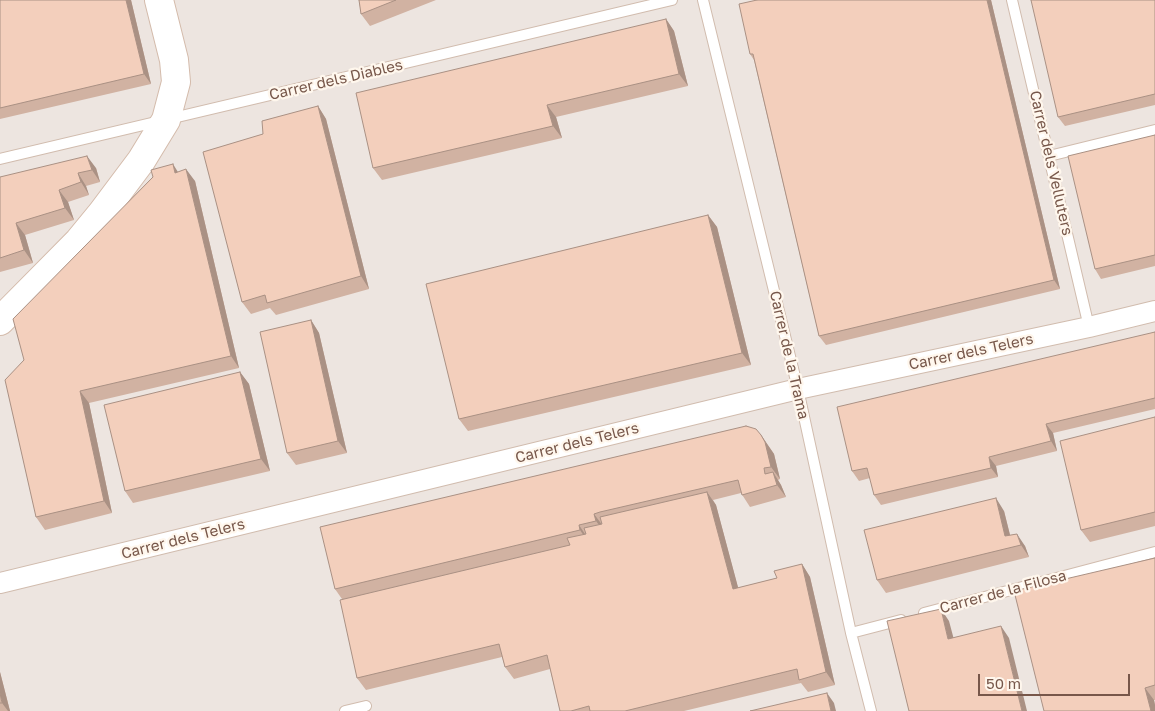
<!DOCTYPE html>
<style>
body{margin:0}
#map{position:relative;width:1155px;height:711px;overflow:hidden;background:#fdf3e6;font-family:"Golos Text",sans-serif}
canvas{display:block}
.scale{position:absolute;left:978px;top:674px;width:152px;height:22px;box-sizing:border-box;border:2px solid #77574a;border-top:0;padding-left:6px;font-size:15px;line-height:18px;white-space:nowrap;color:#77574a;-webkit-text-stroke:4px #fff7ed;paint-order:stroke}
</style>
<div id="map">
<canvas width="1155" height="711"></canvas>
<div class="scale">50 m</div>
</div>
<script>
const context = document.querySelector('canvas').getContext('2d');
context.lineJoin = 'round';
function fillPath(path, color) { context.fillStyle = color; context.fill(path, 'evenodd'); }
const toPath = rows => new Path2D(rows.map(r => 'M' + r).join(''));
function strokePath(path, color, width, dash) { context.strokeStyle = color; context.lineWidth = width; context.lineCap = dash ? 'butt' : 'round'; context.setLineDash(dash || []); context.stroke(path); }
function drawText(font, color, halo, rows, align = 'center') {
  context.font = font + ' "Golos Text",sans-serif'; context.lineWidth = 4.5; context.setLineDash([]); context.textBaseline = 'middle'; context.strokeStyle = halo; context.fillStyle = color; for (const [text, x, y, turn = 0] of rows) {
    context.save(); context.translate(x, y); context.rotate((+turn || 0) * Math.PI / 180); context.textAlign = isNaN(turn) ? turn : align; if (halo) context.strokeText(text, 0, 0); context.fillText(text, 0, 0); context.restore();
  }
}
const industrial = toPath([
 [0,0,1155,0,1155,711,0,711]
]);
const lane = toPath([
 [703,0,798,389,851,633,871,711],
 [1012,0,1089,327],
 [1049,156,1155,130],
 [0,159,672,0],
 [924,613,1155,552],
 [851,633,901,620],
 [345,711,366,706]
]);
const street = toPath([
 [0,583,798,389,1089,327,1155,311]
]);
const secondary = toPath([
 [0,321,79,241,102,213,141,161,166,120,176,82,174,60,159,0]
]);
const wall = toPath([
 [0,0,131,0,151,84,0,119],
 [359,0,436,0,370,26,361,14],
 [757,0,991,0,1060,289,826,345,819,336,754,60,750,54],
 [1155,0,1155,105,1065,126,1058,117],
 [666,19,674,31,688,86,556,117,562,138,382,180,373,168],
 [318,106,326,119,369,289,276,315,270,308,251,314,242,302,263,134],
 [1155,135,1155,266,1101,279,1095,269],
 [96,168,100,182,86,186,89,195,68,202,74,220,25,235,33,263,0,272,0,177],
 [178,172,195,181,239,368,89,403,112,513,45,530,36,517,24,360],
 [708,215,717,227,751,365,468,431,459,419],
 [311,320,319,333,347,453,296,465,287,453],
 [1155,332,1155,409,1053,433,1057,451,996,466,998,477,881,505,874,495,870,478,859,481,852,471],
 [240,372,249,384,270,471,133,503,125,491],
 [1155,417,1155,526,1090,542,1081,530],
 [761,435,774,454,780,479,778,480,781,485,786,497,750,507,741,493,713,500,716,505,738,588,777,578,802,564,810,577,835,685,808,692,801,683,684,711,560,711,550,669,514,679,505,667,502,657,366,690,357,678,342,599,335,589],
 [1004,511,1010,535,1025,546,1029,557,886,593,877,580],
 [1155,558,1155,700,1154,700,1155,705,1155,711,1044,711],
 [0,672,10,711,0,711]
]);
const shadedWall = toPath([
 [126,0,131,0,151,84,144,74],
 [987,0,991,0,1060,289,1054,280],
 [666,19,674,31,688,86,679,74],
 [547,105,556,117,562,138,553,126],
 [318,106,326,119,369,289,361,276],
 [87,156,96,168,100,182,92,170],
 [173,164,181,177,175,173],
 [186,169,195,181,239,368,231,356],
 [78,173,86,186,89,195,81,182],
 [59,190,68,202,74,220,65,208],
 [708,215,717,227,751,365,742,353],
 [16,223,25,235,33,263,24,250],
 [311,320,319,333,347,453,338,441],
 [240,372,249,384,270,471,261,459],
 [80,391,89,403,112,513,104,501],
 [1046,424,1053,433,1057,451,1051,441],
 [761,435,774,454,780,479,771,467],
 [989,457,996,466,998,477,991,468],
 [773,472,781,485,786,497,777,485],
 [707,492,716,505,742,602,733,589],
 [996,498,1004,511,1013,547,1005,536],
 [594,514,603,526,605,533,596,521],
 [579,525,587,537,588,542,580,530],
 [1017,534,1025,546,1029,557,1021,545],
 [802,564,810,577,835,685,826,672],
 [941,609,949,621,957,651,948,639],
 [1001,626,1009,638,1027,711,1022,711],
 [0,672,10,711,8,711,2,703,0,693],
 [1145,688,1154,700,1155,705,1155,711,1151,711],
 [827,693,834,703,836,711,831,711]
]);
const building = toPath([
 [0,0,126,0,144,74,0,108,0,0],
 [359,0,396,0,361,14,359,0],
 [757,0,987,0,1054,280,819,336,753,54,750,54,739,4,757,0],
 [1031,0,1155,0,1155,94,1058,117,1031,0],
 [666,19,679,74,547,105,553,126,373,168,356,93,666,19],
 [318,106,361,276,267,303,265,295,242,302,203,152,263,134,262,121,318,106],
 [1155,135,1155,255,1095,269,1068,156,1155,135],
 [87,156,92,170,78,173,81,182,59,190,65,208,16,223,24,250,0,258,0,177,87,156],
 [173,164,175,173,186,169,231,356,80,391,104,501,36,517,5,380,24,360,13,319,153,177,151,170,173,164],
 [708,215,742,353,459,419,426,284,708,215],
 [311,320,338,441,287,453,260,332,311,320],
 [1155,332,1155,398,1046,424,1051,441,989,457,991,468,874,495,867,468,852,471,837,407,1155,332],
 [240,372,261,459,125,491,104,405,240,372],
 [1155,417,1155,512,1081,530,1060,441,1155,417],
 [746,426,756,429,761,435,765,442,771,467,764,468,765,474,773,472,777,485,742,495,738,480,600,512,594,514,596,521,579,525,580,530,335,589,320,527,746,426],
 [707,492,733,589,777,578,774,571,802,564,826,672,799,680,797,669,625,711,590,711,589,706,571,711,560,711,547,655,505,667,499,644,357,678,340,600,570,545,567,538,586,534,584,528,602,524,600,517,707,492],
 [996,498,1005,536,1017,534,1021,545,877,580,864,530,996,498],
 [1155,558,1155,685,1145,688,1151,711,1044,711,1014,591,1155,558],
 [941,609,948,639,1001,626,1022,711,909,711,887,621,941,609],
 [0,693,2,703,0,703,0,693],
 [827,693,831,711,750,711,827,693]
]);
const streetNames = [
 ["Carrer dels Diables",336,80,-13],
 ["Carrer dels Velluters",1051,163,77],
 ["Carrer dels Telers",971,352,-12],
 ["Carrer de la Trama",789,355,77],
 ["Carrer dels Telers",577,443,-14],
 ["Carrer dels Telers",183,539,-14],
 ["Carrer de la Filosa",1003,592,-15]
];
fillPath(industrial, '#ede5e0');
strokePath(lane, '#d1bcae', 12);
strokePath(street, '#d1bcae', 22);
strokePath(secondary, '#d4bbab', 30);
strokePath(lane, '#fff', 10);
strokePath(street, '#fff', 20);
strokePath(secondary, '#fff', 28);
fillPath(wall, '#d1b2a2');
fillPath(shadedWall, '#aa9184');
fillPath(building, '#f3cfbc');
strokePath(building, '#aa9184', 1);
drawText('15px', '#77574a', '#fff7ed', streetNames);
</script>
